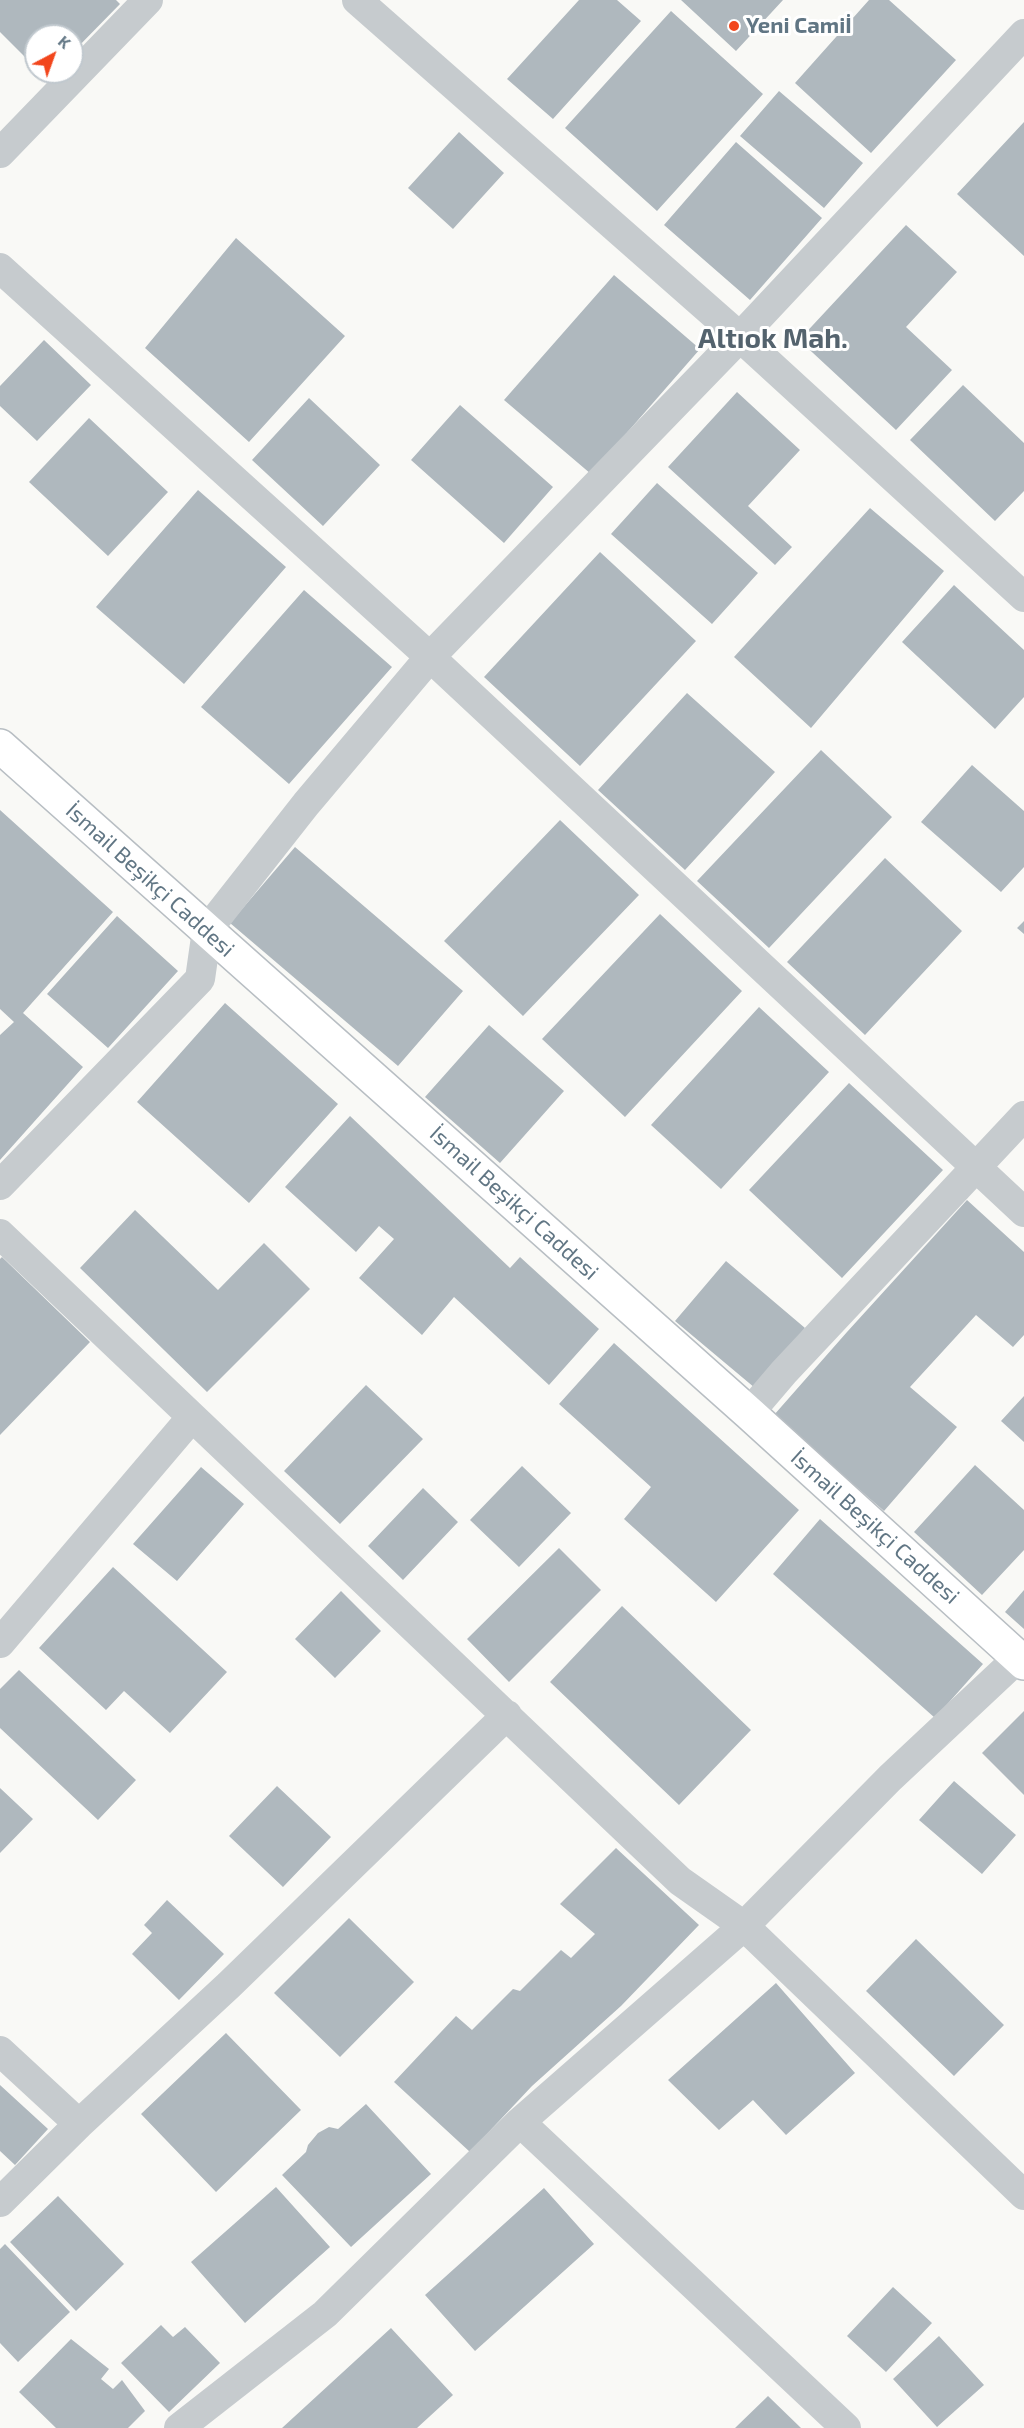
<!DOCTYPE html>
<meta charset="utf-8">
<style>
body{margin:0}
#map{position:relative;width:1024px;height:2428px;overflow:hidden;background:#f9f9f6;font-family:"Exo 2",sans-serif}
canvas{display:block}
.north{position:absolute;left:24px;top:24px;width:60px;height:60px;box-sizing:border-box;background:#fff;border:2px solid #c0c8ce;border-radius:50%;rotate:41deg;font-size:16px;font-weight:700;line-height:24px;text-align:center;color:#617684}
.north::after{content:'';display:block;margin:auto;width:21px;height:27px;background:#f2461c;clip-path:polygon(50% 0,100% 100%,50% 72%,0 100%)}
</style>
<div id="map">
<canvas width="1024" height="2428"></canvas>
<div class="north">K</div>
</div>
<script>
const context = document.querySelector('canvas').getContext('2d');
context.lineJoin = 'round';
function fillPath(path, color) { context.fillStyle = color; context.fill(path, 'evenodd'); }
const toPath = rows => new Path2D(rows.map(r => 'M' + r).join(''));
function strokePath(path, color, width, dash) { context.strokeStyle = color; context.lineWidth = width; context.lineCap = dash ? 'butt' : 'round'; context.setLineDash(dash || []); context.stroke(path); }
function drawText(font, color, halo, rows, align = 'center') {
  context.font = font + ' "Exo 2",sans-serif'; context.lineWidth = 6; context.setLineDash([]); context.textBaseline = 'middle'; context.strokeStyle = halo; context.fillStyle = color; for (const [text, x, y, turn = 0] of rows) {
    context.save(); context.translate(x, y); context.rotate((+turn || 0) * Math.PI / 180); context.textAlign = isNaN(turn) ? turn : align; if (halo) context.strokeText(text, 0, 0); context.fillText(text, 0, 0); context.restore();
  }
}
const building = toPath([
 [0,0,116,0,120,4,72,53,72,36,36,36,36,68,0,32],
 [579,0,617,0,641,21,553,119,507,79],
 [681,0,783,0,736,51],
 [869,0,889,0,956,60,871,153,795,83],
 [671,11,763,94,657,211,565,128],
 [40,72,53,72,47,78],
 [779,91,863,163,824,208,740,136],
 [1024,122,1024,256,957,194],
 [459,132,504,173,453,229,408,188],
 [736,142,822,218,750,300,664,225],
 [906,225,957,272,906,327,952,370,896,430,799,340],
 [236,238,345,336,249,442,145,348],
 [614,275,700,349,591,474,504,400],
 [44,340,91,385,37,441,0,406,0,386],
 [963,385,1024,443,1024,491,995,521,910,440],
 [737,392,800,450,748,506,792,547,775,565,668,467],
 [309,398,380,465,323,526,252,460],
 [460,405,553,487,504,543,411,460],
 [89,418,168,492,108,556,29,482],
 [657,483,758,573,712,624,611,534],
 [198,490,286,567,184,684,96,607],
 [870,508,944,571,811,728,734,657],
 [600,552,696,641,580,766,484,677],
 [954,585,1024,650,1024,697,995,729,902,642],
 [304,590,392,667,289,784,201,707],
 [687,693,775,772,685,870,598,790],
 [821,750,892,817,769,948,697,881],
 [972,765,1024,811,1024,867,1001,892,921,822],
 [0,810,113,912,23,1013,83,1067,0,1160,0,1035,14,1022,0,1009],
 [560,820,639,895,523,1016,444,941],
 [295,847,463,991,398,1066,230,923],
 [885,858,962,931,865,1035,787,962],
 [660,914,742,991,625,1117,542,1039],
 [117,916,178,971,108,1048,47,994],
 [1024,921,1024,934,1017,928],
 [225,1003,338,1104,249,1203,137,1102],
 [759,1007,829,1072,721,1189,651,1125],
 [489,1025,564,1091,500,1163,425,1097],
 [849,1083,943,1170,842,1278,749,1190],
 [350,1116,510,1268,520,1257,599,1329,549,1385,454,1297,422,1335,359,1278,394,1239,379,1226,356,1252,285,1187],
 [967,1200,1024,1252,1024,1335,1013,1347,976,1315,910,1387,957,1427,884,1511,774,1415,847,1332],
 [135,1210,218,1290,264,1243,310,1289,207,1392,80,1268],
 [2,1257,90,1342,0,1435,0,1259],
 [726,1261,805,1328,755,1388,675,1321],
 [614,1343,799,1510,716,1602,624,1519,651,1487,559,1404],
 [366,1385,423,1439,340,1524,284,1471],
 [1024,1396,1024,1442,1001,1421],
 [975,1465,1024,1510,1024,1550,982,1595,914,1532],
 [522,1466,571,1513,519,1567,470,1520],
 [201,1467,244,1504,177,1581,133,1544],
 [423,1488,458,1522,403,1580,368,1546],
 [820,1519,983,1664,935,1718,773,1574],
 [559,1548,601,1590,509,1682,467,1639],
 [113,1567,227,1672,170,1733,124,1691,106,1710,39,1648],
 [1024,1590,1024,1629,1005,1612],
 [341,1591,381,1631,335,1678,295,1639],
 [622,1606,751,1730,679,1805,550,1682],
 [19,1670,136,1780,98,1820,0,1728,0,1689],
 [1024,1711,1024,1795,982,1753],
 [954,1781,1016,1835,982,1874,919,1820],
 [277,1786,331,1837,283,1887,229,1836],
 [0,1788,33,1819,0,1853],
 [616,1848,699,1925,621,2006,532,2086,470,2152,394,2082,456,2016,472,2030,513,1989,520,1991,561,1950,571,1958,595,1934,560,1904],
 [167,1900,224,1954,179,2000,132,1954,152,1933,144,1925],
 [349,1918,414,1982,340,2057,274,1993],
 [916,1939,1004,2025,954,2076,866,1991],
 [776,1983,855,2073,786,2135,753,2100,719,2130,668,2080],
 [226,2033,301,2110,216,2192,141,2114],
 [0,2085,48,2129,15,2165,0,2151],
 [366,2104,431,2174,351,2247,282,2175,306,2152,308,2145,318,2133,329,2127,338,2129],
 [276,2187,330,2247,245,2323,191,2262],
 [544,2188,594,2244,475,2351,425,2295],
 [58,2196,124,2264,76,2311,10,2242],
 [5,2244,70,2312,18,2362,0,2343,0,2249],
 [893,2287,932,2323,886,2372,847,2336],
 [161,2325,173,2337,185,2327,220,2363,169,2412,121,2363],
 [391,2328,453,2395,417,2428,282,2428],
 [939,2336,984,2385,937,2427,893,2379],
 [71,2339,109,2369,101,2379,113,2389,122,2380,145,2411,128,2428,56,2428,19,2392],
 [768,2396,801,2428,735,2428]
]);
const street = toPath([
 [357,0,740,337,1024,597],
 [0,153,148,0],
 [0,268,430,657,1024,1212],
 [0,1185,200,979,207,930,306,804,430,657,740,337,1024,34],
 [0,1234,680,1881,744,1926,1024,2195],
 [749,1413,784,1372,1024,1116],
 [0,1643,192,1417],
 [0,2051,79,2124],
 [520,2122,846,2428],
 [0,2202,79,2124,229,1985,507,1715],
 [179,2428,325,2314,520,2122,744,1926,890,1778,1018,1658]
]);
const secondary = toPath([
 [0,746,749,1413,1024,1663]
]);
const markers = [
 [734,26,6,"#f2461c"]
];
const poiNames = [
 ["Yeni Camiİ",746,26]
];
const streetNames = [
 ["İsmail Beşikçi Caddesi",150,880,42],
 ["İsmail Beşikçi Caddesi",514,1203,42],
 ["İsmail Beşikçi Caddesi",875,1527,42]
];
const districtNames = [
 ["Altıok Mah.",773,339]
];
fillPath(building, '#afb8be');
strokePath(secondary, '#b8bec3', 36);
strokePath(street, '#c6cbce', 30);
strokePath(secondary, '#fff', 33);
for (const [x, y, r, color] of markers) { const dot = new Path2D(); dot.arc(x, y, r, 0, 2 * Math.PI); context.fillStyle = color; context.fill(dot); strokePath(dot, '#fff', 2); }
drawText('bold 22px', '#617684', '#fff', poiNames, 'left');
drawText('22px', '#617684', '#fff', streetNames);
drawText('bold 28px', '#54636e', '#fff', districtNames);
</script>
